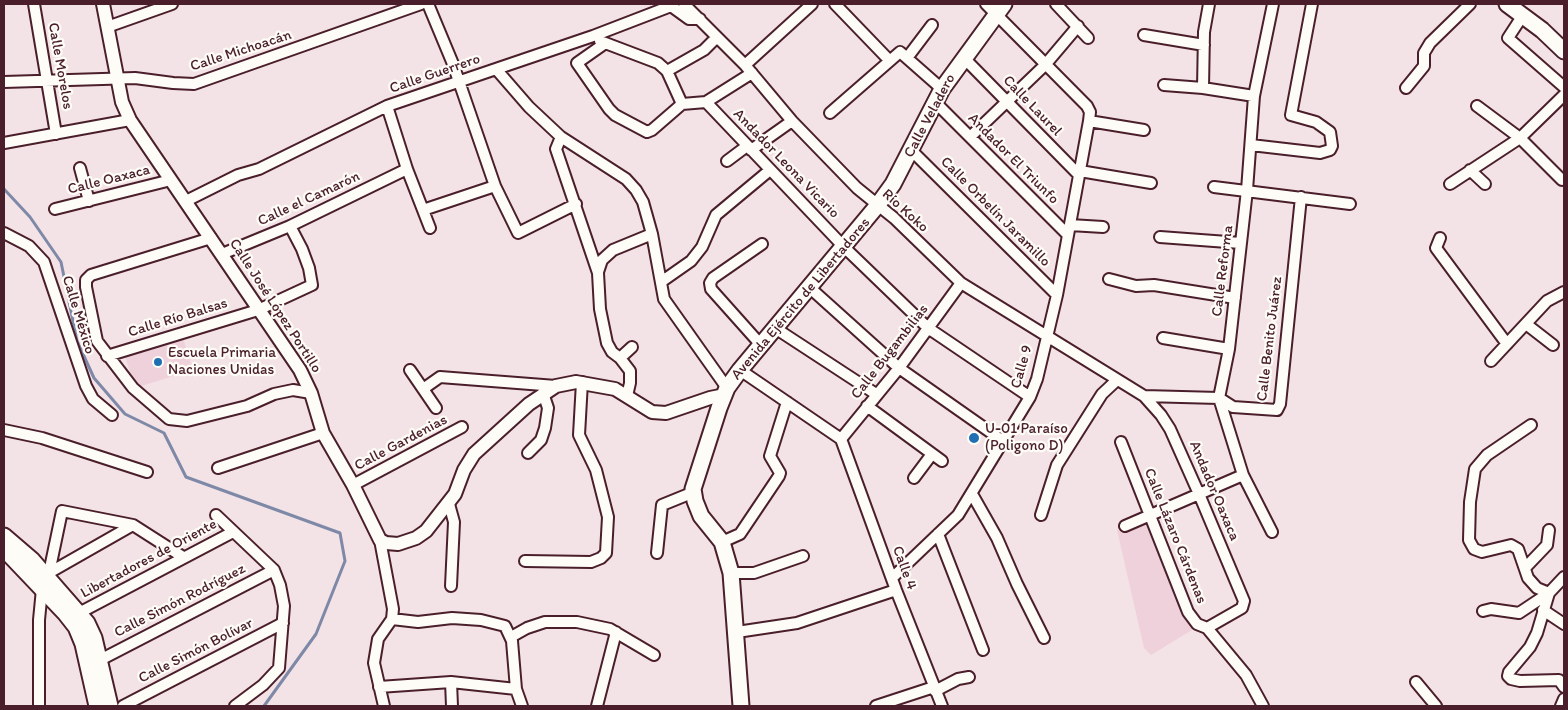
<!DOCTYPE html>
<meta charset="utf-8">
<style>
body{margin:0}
#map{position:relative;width:1568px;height:710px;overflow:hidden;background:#f4e3e6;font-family:Itim,sans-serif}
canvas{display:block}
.frame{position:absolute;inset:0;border:5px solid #4a1f2b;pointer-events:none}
</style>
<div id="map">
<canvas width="1568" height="710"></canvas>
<div class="frame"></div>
</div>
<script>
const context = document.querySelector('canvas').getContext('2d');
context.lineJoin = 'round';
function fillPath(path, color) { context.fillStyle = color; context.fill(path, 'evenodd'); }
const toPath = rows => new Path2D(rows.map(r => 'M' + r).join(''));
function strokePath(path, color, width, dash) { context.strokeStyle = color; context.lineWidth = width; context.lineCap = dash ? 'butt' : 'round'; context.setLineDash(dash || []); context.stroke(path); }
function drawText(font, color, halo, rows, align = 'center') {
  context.font = font + ' Itim,sans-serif'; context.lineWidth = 4.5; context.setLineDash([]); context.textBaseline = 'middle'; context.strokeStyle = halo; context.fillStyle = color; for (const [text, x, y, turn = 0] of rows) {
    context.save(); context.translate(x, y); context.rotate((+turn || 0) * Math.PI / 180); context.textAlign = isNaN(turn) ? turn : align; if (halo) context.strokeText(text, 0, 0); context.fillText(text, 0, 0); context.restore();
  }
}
const built = toPath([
 [182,335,193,370,135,388,124,353],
 [1147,520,1192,630,1151,655,1144,648,1117,530]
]);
const stream = toPath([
 [4,189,30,217,61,262,77,341,94,378,125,414,164,433,186,477,340,533,345,561,316,634,264,706]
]);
const minor = toPath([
 [34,4,56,134],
 [428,4,453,64,495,186,518,233,576,204],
 [684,4,745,65,792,121,857,188,894,218,961,283,1144,396,1161,415,1170,429,1199,494,1244,601,1242,608,1207,628],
 [835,4,889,60],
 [1056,4,1088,38],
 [1523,15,1508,38,1564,87],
 [107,27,172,4],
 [1144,35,1204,45],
 [600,41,658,63,667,71,682,104],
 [604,44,577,63,609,109,615,115,647,132,652,130,682,104,706,102,752,73],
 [907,58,932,25],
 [964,58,1079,175],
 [745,65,812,4],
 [496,69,529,107,561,137,626,179,636,190,643,202,652,234,664,299,727,388],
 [667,71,704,50,717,37],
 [4,82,135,78,173,83,194,84,421,4],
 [1164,85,1203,88,1254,96],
 [1203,88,1204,32,1209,4],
 [1406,88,1424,66,1424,53,1430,43,1470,4],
 [706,102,844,247,928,328,1030,397],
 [936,103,1068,235],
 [387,106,407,169,430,228],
 [1477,106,1520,138,1562,180],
 [830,113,900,52,942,89],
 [1089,121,1144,130],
 [561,137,556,149,598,273,600,309,607,343,612,352,620,358,630,371,630,383,627,396],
 [970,137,1045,65,1078,26],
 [4,143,130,120],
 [1251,145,1320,153,1330,150,1332,146,1330,132,1316,122,1291,115,1312,4],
 [751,150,792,121],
 [912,151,1057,295],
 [727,161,747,146],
 [80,168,89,201],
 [1470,170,1485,184],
 [1080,171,1151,183],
 [1450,184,1520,138,1564,95],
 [1214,187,1350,204],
 [186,201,238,175,259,169,387,106,593,36,671,6,689,19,700,19],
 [55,209,171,180],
 [423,210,495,186],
 [1070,225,1103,227],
 [4,233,29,246,44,262,86,386,93,399,112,415],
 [1160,237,1241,243],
 [211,238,91,275,86,280,86,287,97,341,133,388,169,419,187,421,247,406,274,394,293,390,311,393],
 [1440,238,1436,248,1507,344],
 [222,254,290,226,407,169],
 [598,272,602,260,613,250,652,234],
 [1109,279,1136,286,1154,285,1235,298],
 [661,282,691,261,702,247,716,215,770,170],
 [809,287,899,368,1003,441],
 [1526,324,1553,345],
 [775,328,876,394],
 [1163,338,1229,349],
 [761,345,711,289,710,283,713,278,762,244],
 [107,356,258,310,312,285,309,268,302,249,290,226],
 [620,358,632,347],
 [1491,361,1547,301,1564,292],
 [410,370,436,408],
 [740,370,841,439],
 [423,389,440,377,556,386],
 [1144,396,1219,398,1233,407,1277,410,1280,404,1301,197],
 [867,406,942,461],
 [1531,425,1487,455,1475,469,1470,502,1469,540,1474,549,1482,552,1511,545,1518,549,1528,578,1537,588,1549,593],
 [4,430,42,438,147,472],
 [841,439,896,590,942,706],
 [841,439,899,368,961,283],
 [1121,442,1188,612,1197,624,1207,628,1246,675,1263,706],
 [528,453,541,440,545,428,548,408,543,393],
 [218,468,323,433],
 [914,478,932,454],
 [353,485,462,427],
 [972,494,997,538,1017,584,1044,638],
 [449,504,454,522,451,586],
 [216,515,274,570,280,585,284,606,279,668,263,685,235,706],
 [1041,515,1057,465,1102,394,1117,380],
 [1125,526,1243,475],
 [1272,532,1243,475,1219,398,1229,349,1247,190,1254,96,1273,4],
 [938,534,983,650],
 [380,540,393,609,392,619,378,639,374,663,384,706],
 [722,542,740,534,779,476,780,473,770,456,787,402],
 [657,553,662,505,694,492],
 [525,561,591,562,601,558,606,553,608,517,596,470,579,435,582,382],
 [1525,568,1547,545,1549,530],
 [49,573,62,511,133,525,183,557],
 [731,573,754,573,803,556],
 [47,574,133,525],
 [892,578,958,515,1030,397,1037,379,1057,295,1089,121,1090,112,1087,106,986,4],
 [1549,593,1537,633,1530,647,1509,672,1508,676,1511,679,1520,681,1559,680,1564,687],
 [1543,610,1564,624],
 [1483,611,1491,609,1519,613,1549,593,1564,577],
 [79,613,233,532],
 [392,619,418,622,452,618,481,620,505,626,512,641,516,689,522,706],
 [737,632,797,623,896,590],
 [511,637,527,628,545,622,577,622,610,629,654,655],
 [100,660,274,570],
 [451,682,452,706],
 [1416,682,1436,706],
 [379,687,451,682,516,689],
 [935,691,958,679,969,677],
 [39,706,39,620,42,589],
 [123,706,283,623],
 [597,706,616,632],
 [876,706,934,687],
 [1561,706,1564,699]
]);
const tertiary = toPath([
 [103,4,122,102,130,120,300,370,311,393,323,433,353,485,380,540,386,543,398,544,416,538,426,531,455,494,464,470,474,454,529,404,556,386,576,382,615,389,652,412,666,413,710,398,725,395]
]);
const secondary = toPath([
 [1507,4,1542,30,1564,51],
 [4,536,32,560,87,623,94,638,110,706],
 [4,549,65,613,76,627,83,644,97,706],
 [741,706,731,573,722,542,701,516,695,501,693,489,719,408,727,388,740,370,877,206,893,184,942,89,1004,4]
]);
const markers = [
 [158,362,5,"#1f6fb2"],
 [974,438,6,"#1f6fb2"]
];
const streetNames = [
 ["Calle Michoacán",241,51,-18],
 ["Calle Morelos",60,66,80],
 ["Calle Guerrero",435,74,-19],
 ["Calle Laurel",1032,106,46],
 ["Calle Veladero",930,116,-62],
 ["Andador El Triunfo",1013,159,45],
 ["Andador Leona Vicario",786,164,46],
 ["Calle Oaxaca",109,180,-14],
 ["Calle el Camarón",309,199,-25],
 ["Río Koko",905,211,42],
 ["Calle Orbelín Jaramillo",995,212,45],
 ["Calle Reforma",1223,271,-83],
 ["Avenida Ejército de Libertadores",801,299,-50],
 ["Calle José López Portillo",275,306,57],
 ["Calle México",78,315,73],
 ["Calle Río Balsas",178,318,-17],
 ["Calle Benito Juárez",1270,339,-83],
 ["Calle Bugambilias",890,352,-52],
 ["Calle 9",1022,367,-74],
 ["Calle Gardenias",401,443,-28],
 ["Andador Oaxaca",1214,491,67],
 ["Calle Lázaro Cárdenas",1175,536,68],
 ["Libertadores de Oriente",149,559,-28],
 ["Calle 4",904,568,70],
 ["Calle Simón Rodríguez",180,601,-27],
 ["Calle Simón Bolívar",196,651,-27]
];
const poiNames = [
 ["Escuela Primaria",168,353],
 ["Naciones Unidas",168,370],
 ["U-01 Paraíso",985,429],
 ["(Poligono D)",985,446]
];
fillPath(built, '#eed1da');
strokePath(stream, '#7e89a8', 3);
strokePath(minor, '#4a1f2b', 14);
strokePath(tertiary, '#4a1f2b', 16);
strokePath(secondary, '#4a1f2b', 19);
strokePath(minor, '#fdfcf7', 10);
strokePath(tertiary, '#fdfcf7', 12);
strokePath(secondary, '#fdfcf7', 15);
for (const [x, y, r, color] of markers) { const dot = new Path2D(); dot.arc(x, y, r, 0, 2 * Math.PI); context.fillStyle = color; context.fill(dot); strokePath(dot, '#fdfcf7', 2); }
drawText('15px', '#4a1f2b', '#fdfcf7', streetNames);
drawText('15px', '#4a1f2b', '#fdfcf7', poiNames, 'left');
</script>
